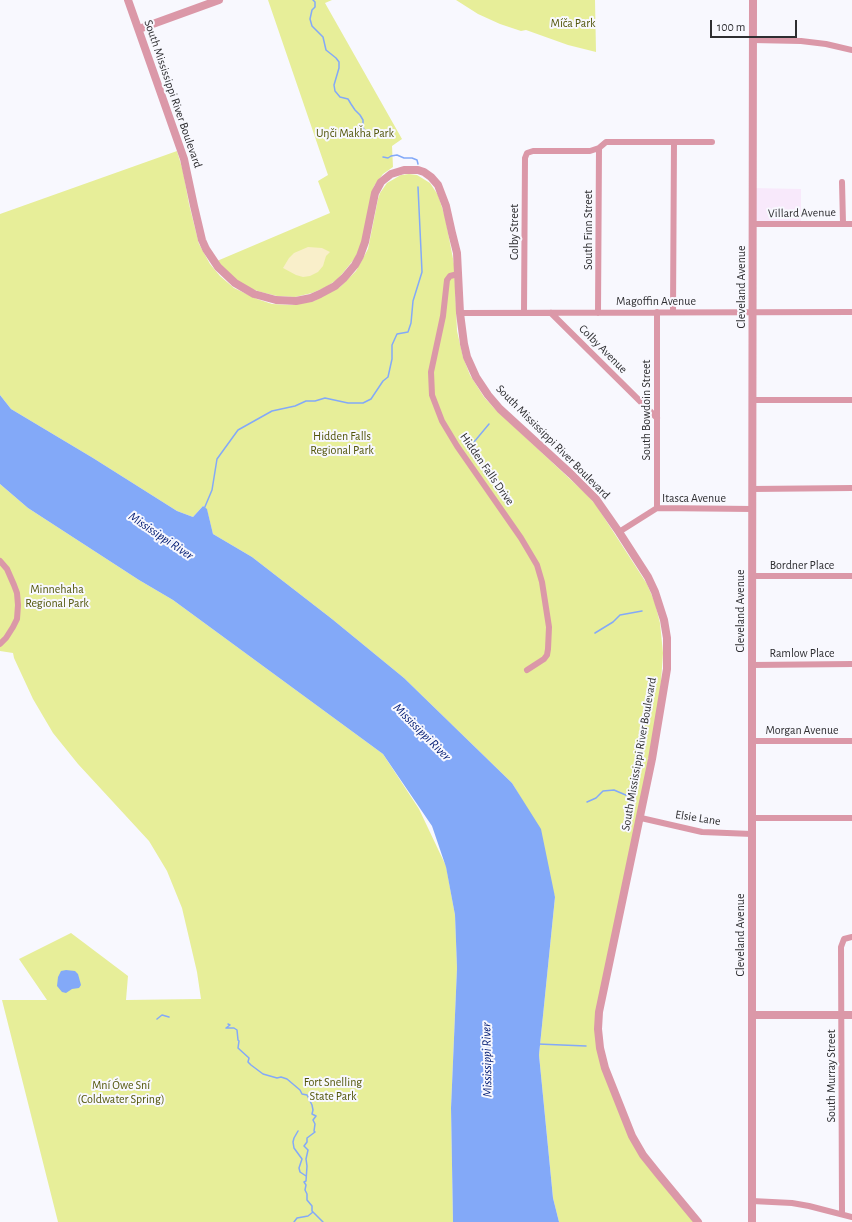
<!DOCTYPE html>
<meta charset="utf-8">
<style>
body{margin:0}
#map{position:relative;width:852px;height:1222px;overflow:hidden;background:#f8f8fe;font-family:"Alegreya Sans",sans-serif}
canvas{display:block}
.scale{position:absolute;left:710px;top:20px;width:87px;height:18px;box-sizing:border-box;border:2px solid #2e2e31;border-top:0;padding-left:5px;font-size:12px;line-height:14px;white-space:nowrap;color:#2e2e31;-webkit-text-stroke:3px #f8f8fe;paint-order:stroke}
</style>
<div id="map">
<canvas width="852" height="1222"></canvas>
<div class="scale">100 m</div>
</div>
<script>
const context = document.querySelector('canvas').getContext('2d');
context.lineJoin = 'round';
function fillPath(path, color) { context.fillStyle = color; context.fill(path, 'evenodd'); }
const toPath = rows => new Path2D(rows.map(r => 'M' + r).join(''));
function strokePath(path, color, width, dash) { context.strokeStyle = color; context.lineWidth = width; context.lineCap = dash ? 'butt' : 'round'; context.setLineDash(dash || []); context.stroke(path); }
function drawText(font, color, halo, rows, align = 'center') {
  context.font = font + ' "Alegreya Sans",sans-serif'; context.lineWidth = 4; context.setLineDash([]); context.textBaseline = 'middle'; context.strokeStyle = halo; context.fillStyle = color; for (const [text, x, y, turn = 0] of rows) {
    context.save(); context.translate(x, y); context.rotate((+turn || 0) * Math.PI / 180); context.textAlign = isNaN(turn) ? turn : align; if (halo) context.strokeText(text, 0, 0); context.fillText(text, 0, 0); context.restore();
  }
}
const commercial = toPath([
 [752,188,801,189,801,225,752,226]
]);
const green = toPath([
 [268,0,332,0,325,3,402,139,392,146,393,167,383,174,374,186,362,243,355,258,338,279,326,287,312,293,295,297,277,296,261,292,246,287,230,275,217,261,330,213,318,181,328,175],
 [456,0,595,0,596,52,568,45,526,30,521,31,500,24,478,14],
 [177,151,183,171,189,204,199,244,210,264,220,276,234,288,257,299,272,304,292,305,314,301,340,287,356,271,368,249,378,199,380,193,387,183,401,175,409,174,417,175,430,183,438,195,445,217,454,264,457,331,463,357,470,375,484,397,494,408,586,494,596,505,647,584,655,603,660,623,663,653,660,696,597,1039,641,1157,694,1222,559,1222,553,1198,539,1055,555,897,521,798,512,783,404,678,332,619,252,557,213,534,207,510,203,506,193,517,177,511,93,458,11,409,0,395,0,214],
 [0,484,28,508,139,580,173,600,383,754,419,809,446,866,455,915,457,968,451,1108,453,1222,58,1222,2,1000,47,1000,19,959,71,933,128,976,126,1000,201,999,197,972,182,908,167,871,149,841,78,764,53,733,33,699,14,658,13,653,0,651]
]);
const sand = toPath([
 [308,247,322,248,330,252,326,256,323,266,318,272,310,276,303,277,296,275,283,268,289,258,294,253]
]);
const water = toPath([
 [0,395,11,409,93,458,177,511,193,517,203,506,207,509,213,534,252,557,332,619,404,678,512,783,541,829,555,897,539,1055,553,1198,559,1222,453,1222,451,1108,457,968,455,915,446,867,432,826,383,754,173,600,139,580,28,508,0,484],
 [66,970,75,971,78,974,81,985,79,988,72,989,66,993,62,992,57,986,58,977,61,971]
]);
const stream = toPath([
 [313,0,315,2,315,7,312,10,310,19,312,26,323,37,326,50,336,58,339,62,339,68,334,85,335,91,340,97,348,99,351,104,355,110,360,115,363,120,363,128,371,138],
 [383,157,388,158,391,156,397,155,404,158,412,158,417,160,418,164],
 [474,442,489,424],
 [204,509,212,490,217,459,238,430,272,411,295,406,306,401,315,401,325,398,348,403,363,403,371,399,383,381,388,377,392,359,392,345,397,334,408,332,411,323,413,301,422,272,418,187],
 [595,633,613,622,620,615,642,611],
 [587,802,596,798,603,791,614,790,628,796,635,800],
 [157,1019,162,1015,169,1017],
 [228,1024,230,1025,226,1028,234,1028,237,1030,238,1040,239,1041,238,1048,249,1058,248,1062,251,1065,263,1074,277,1078,281,1077,287,1079,300,1090,302,1094,307,1095,312,1105,313,1110,312,1114,316,1116,313,1120,315,1124,314,1131,315,1132,307,1138,307,1142,304,1146,308,1150,306,1159,307,1166,306,1181,304,1182,306,1185,305,1190,307,1194,307,1200,312,1206,312,1211,323,1222],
 [538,1044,586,1046],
 [298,1131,294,1138,293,1142,294,1148,302,1159,299,1168,300,1172,306,1176],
 [294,1222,297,1218,308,1216,313,1212]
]);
const minor = toPath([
 [753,40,801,41,826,44,852,50],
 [842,182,843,223],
 [753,224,852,224],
 [458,274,450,276,447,280,443,316,431,372,432,395,442,421,457,446,521,538,537,565,542,582,549,627,548,649,547,655,544,659,527,670],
 [524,312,525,158,527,153,533,151,590,151,599,148,606,142,712,142],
 [673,312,674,142],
 [460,313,852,312],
 [551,313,657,418],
 [598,313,599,148],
 [752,400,852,400],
 [752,489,852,488],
 [657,508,657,312],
 [619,532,657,508,752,509],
 [0,561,7,569,14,585,17,593,18,605,17,619,13,627,6,638,0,644],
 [752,576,852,576],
 [752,665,852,664],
 [752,741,852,741],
 [641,818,702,832,752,834],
 [752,818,852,818],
 [752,1201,792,1203,809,1206,852,1217],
 [842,1214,841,947,844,939,852,937]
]);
const tertiary = toPath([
 [128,0,184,159,194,206,202,240,206,249,218,267,235,283,254,294,276,300,296,301,311,298,320,294,335,286,344,278,355,265,360,256,365,242,375,193,381,182,391,174,404,170,418,170,424,172,431,177,438,185,446,206,452,233,457,253,460,313,464,344,467,357,476,377,488,395,500,409,571,474,596,499,619,532,648,577,655,592,664,620,667,638,667,669,652,759,603,993,599,1012,598,1029,600,1048,605,1068,632,1136,643,1155,659,1175,698,1222],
 [139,29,219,0],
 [752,1015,852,1015],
 [752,1222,752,665,753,0]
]);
const parkNames = [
 ["Míča Park",573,23],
 ["Uŋči Makȟa Park",355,133],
 ["Hidden Falls",342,436],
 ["Regional Park",342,450],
 ["Minnehaha",57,589],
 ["Regional Park",57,603],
 ["Fort Snelling",333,1082],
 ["State Park",333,1096],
 ["Mní Ówe Sní",121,1085],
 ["(Coldwater Spring)",121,1099]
];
const streetNames = [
 ["South Mississippi River Boulevard",173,94,71],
 ["Villard Avenue",802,213,-1],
 ["South Finn Street",588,230,-90],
 ["Colby Street",514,232,-90],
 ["Cleveland Avenue",741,287,-90],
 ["Magoffin Avenue",656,301],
 ["Colby Avenue",603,349,45],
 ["South Bowdoin Street",646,410,-90],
 ["South Mississippi River Boulevard",553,442,45],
 ["Hidden Falls Drive",487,469,55],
 ["Itasca Avenue",694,498],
 ["Bordner Place",802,565],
 ["Cleveland Avenue",740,611,-90],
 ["Ramlow Place",802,653],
 ["Morgan Avenue",802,730],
 ["South Mississippi River Boulevard",639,754,-80],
 ["Elsie Lane",698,818,9],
 ["Cleveland Avenue",740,935,-90],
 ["South Murray Street",831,1076,-90]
];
const waterNames = [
 ["Mississippi River",161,536,34],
 ["Mississippi River",422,732,45],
 ["Mississippi River",487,1060,-91]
];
fillPath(commercial, '#f8e9fb');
fillPath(green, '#e7ee99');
fillPath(sand, '#f9efca');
fillPath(water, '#83a9f8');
strokePath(stream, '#83a9f8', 1.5);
strokePath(minor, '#db98a8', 6);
strokePath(tertiary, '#db98a8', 8);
drawText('12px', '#52550a', '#f8f8fe', parkNames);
drawText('12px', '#2e2e31', '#f8f8fe', streetNames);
drawText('italic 13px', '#011a73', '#f8f8fe', waterNames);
</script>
